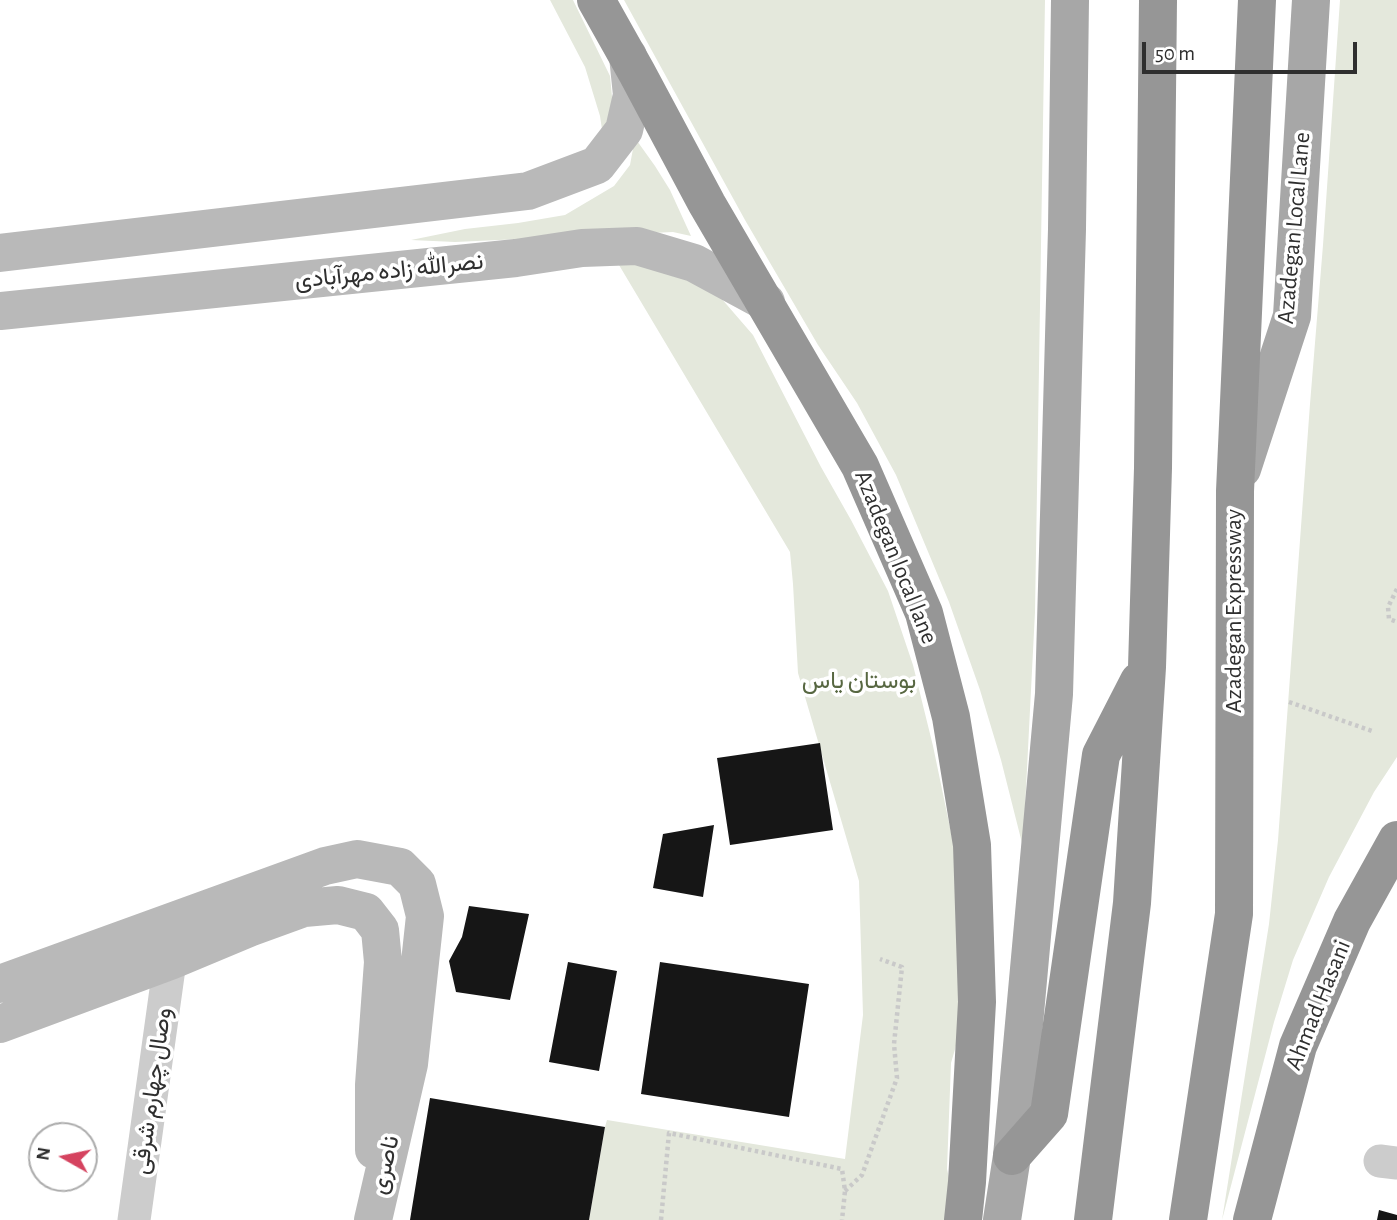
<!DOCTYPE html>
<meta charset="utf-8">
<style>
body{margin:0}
#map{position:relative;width:1397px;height:1220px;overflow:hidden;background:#fff;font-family:"Alegreya Sans",sans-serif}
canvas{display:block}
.north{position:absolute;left:28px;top:1122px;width:70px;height:70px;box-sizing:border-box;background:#fff;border:2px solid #acacac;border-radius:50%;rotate:279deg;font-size:19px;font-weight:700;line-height:28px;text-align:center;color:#2f2f2f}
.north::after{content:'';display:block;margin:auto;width:24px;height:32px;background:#d5435f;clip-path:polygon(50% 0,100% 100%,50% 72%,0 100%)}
.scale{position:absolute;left:1142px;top:42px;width:215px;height:32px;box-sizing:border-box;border:4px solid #2f2f2f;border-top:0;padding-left:9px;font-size:21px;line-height:24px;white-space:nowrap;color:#2f2f2f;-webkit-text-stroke:5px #fff;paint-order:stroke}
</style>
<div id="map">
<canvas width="1397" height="1220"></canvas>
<div class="north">N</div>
<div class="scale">50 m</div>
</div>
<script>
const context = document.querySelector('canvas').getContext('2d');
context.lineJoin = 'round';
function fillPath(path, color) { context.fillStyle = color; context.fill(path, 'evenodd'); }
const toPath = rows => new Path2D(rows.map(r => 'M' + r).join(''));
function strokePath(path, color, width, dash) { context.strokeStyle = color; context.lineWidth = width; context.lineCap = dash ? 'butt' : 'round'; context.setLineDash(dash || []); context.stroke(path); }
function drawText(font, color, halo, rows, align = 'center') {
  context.font = font + ' "Alegreya Sans",Vazirmatn,sans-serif'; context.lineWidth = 7; context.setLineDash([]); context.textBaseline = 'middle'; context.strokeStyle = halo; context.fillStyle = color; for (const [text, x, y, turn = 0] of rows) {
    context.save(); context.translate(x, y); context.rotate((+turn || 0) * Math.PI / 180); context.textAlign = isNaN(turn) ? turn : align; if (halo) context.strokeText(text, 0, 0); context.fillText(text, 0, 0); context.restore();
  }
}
const green = toPath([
 [550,0,573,0,610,76,614,117,603,136,600,116,585,67],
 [624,0,1045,0,1035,612,1023,847,1001,760,980,690,949,602,896,475,857,403,818,345,745,220],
 [1340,0,1397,0,1397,757,1374,792,1329,877,1293,960,1274,1022,1222,1220,1269,924,1278,840,1310,404,1323,245],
 [635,138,655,166,670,190,691,236,673,232,455,242,411,240,465,229,518,223,565,215,614,186,630,165],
 [645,261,708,283,753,335,821,467,851,520,888,591,913,665,933,746,958,866,970,998,951,1063,947,1169,958,1220,589,1220,605,1127,607,1120,845,1159,863,1015,859,881,798,673,793,584,790,552,619,265]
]);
const building = toPath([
 [820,743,833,830,730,845,717,758],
 [714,825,703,897,653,888,663,834],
 [469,906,529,914,510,1000,456,992,449,961,462,937],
 [568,962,617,971,599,1071,549,1062],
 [660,962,809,984,789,1117,641,1094],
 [430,1098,605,1127,589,1220,410,1220],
 [1379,1210,1397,1215,1397,1220,1377,1220]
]);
const path = toPath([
 [1397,589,1388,607,1389,619,1397,622],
 [1289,702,1372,731],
 [845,1191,862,1175,897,1078,894,1044,902,967,880,959],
 [661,1220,669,1133,842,1169,845,1191,842,1220]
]);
const street = toPath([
 [1380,1161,1397,1163],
 [134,1220,170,961]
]);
const secondary = toPath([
 [0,253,528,191,597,165,624,130,632,95,628,56],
 [0,311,516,258,582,248,637,246,694,263,766,302],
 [0,984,325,866,357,859,400,867,417,884,425,916,409,1064,373,1220],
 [0,1024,170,961,249,928,304,908,338,905,366,912,380,930,383,962,374,1085,374,1150]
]);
const primary = toPath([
 [1242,469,1292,316,1311,0],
 [1002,1220,1012,1156,1054,694,1067,229,1070,0]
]);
const highway = toPath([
 [596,0,637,73,707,204,860,466,924,613,951,717,972,845,977,1002,967,1182,963,1220],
 [1012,1156,1049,1114,1101,755,1139,681],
 [1093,1220,1132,903,1147,667,1153,468,1158,0],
 [1188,1220,1234,914,1235,491,1257,0],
 [1252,1220,1298,1046,1352,921,1397,840]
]);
const streetNames = [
 ["Azadegan Local Lane",1294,228,-85],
 ["نصرالله زاده مهرآبادی",389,271,-6],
 ["Azadegan local lane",896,557,68],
 ["Azadegan Expressway",1234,611,-90],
 ["Ahmad Hasani",1318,1005,-68],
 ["وصال چهارم شرقی",152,1091,-82],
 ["ناصری",385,1165,-77]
];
const parkNames = [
 ["بوستان یاس",859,681]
];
fillPath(green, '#e4e8dc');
fillPath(building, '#161616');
strokePath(path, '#c9c9c9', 4.5, [3.5, 3.5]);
strokePath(street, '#ccc', 33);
strokePath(secondary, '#b9b9b9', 38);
strokePath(primary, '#a7a7a7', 38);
strokePath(highway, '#969696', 38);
drawText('24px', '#2f2f2f', '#fff', streetNames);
drawText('24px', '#576741', '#fff', parkNames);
</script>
